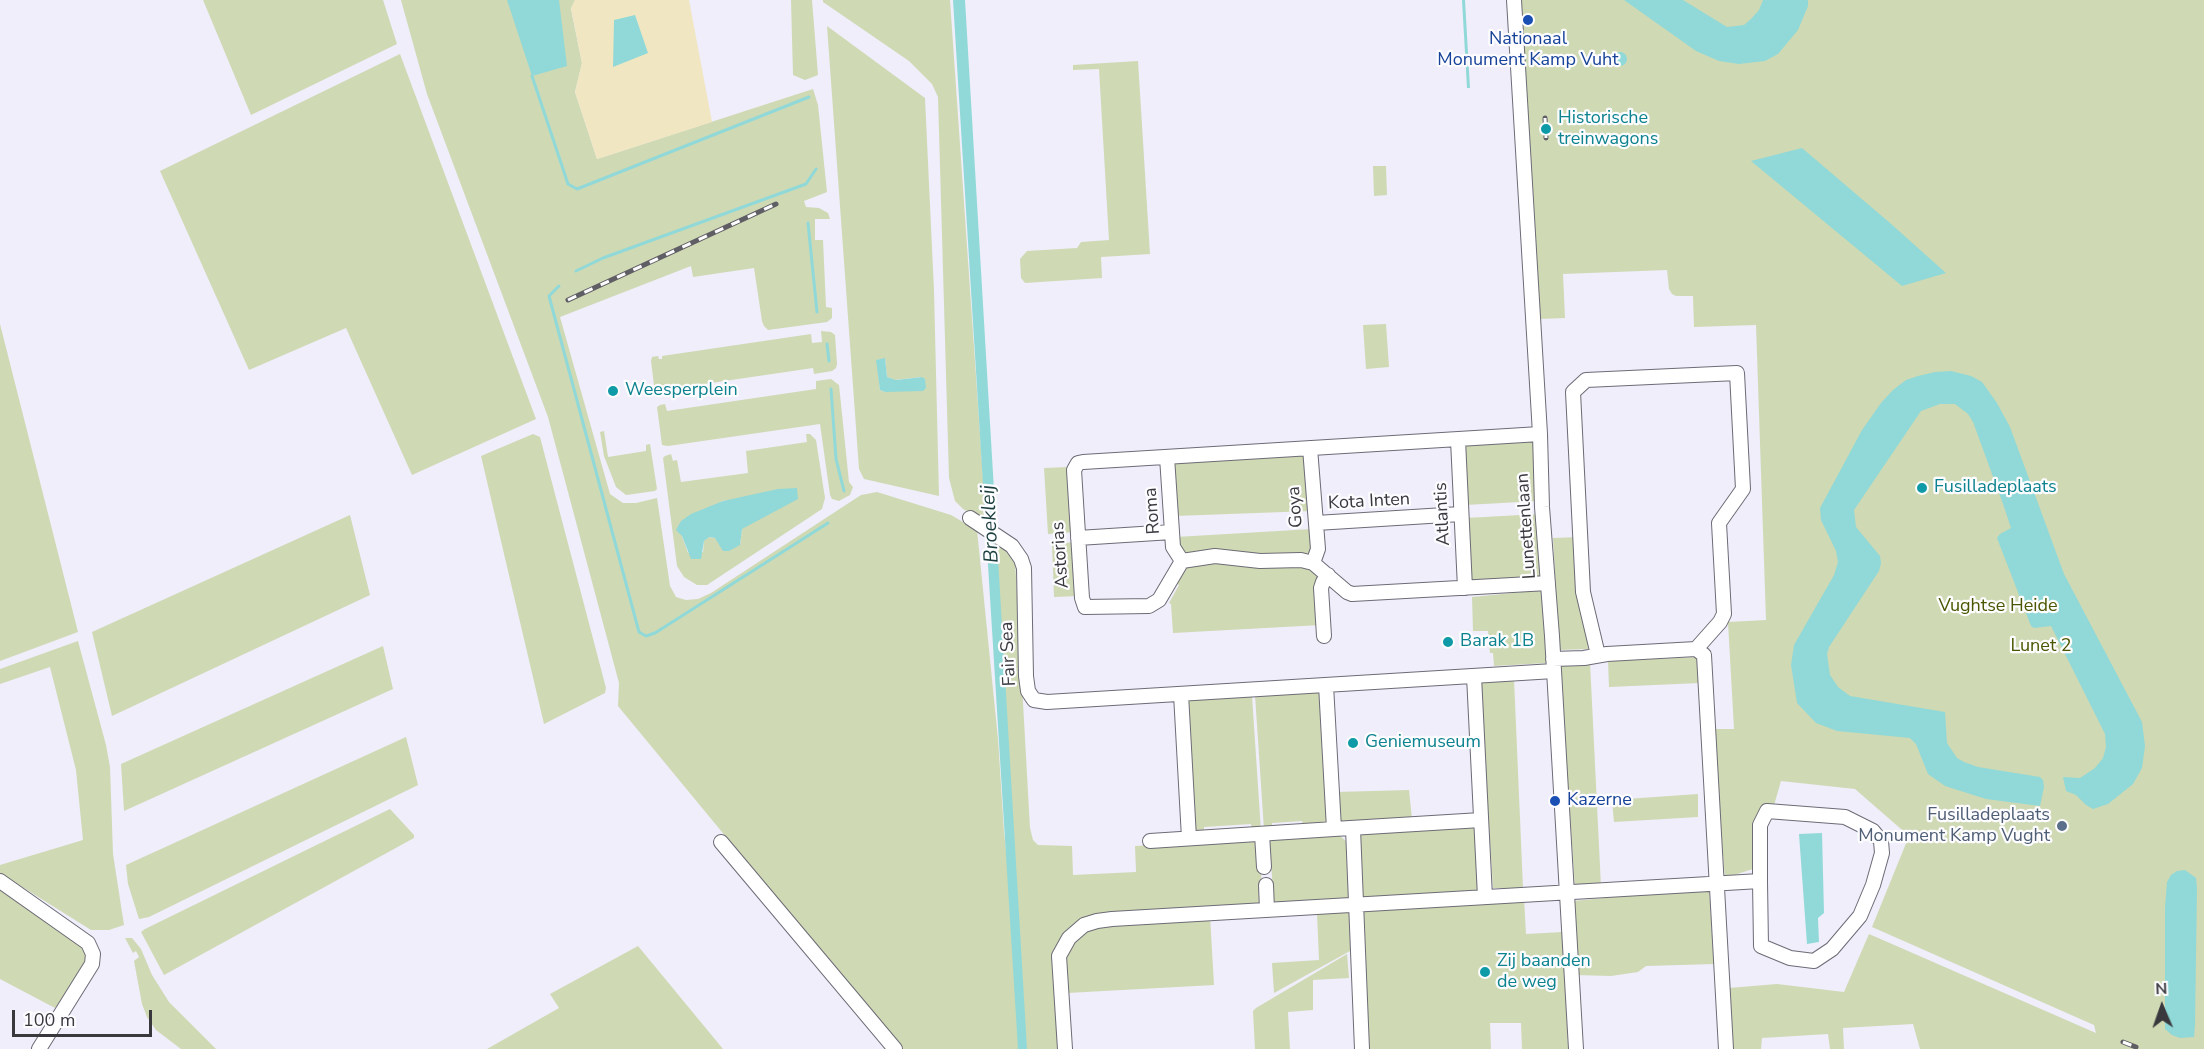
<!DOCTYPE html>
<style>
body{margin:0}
#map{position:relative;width:2204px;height:1049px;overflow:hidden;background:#efeefa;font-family:"Nunito Sans",sans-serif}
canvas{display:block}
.north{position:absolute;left:2132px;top:977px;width:60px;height:60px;-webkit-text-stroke:4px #fdfcff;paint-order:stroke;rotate:358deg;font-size:16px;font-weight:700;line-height:24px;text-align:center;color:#39383d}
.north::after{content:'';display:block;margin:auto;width:21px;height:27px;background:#39383d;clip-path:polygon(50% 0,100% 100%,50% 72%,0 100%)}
.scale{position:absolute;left:12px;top:1010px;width:140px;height:27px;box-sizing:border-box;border:3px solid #39383d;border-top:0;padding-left:8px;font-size:18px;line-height:21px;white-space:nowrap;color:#39383d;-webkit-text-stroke:4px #fdfcff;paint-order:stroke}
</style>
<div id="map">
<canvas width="2204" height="1049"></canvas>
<div class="north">N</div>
<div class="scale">100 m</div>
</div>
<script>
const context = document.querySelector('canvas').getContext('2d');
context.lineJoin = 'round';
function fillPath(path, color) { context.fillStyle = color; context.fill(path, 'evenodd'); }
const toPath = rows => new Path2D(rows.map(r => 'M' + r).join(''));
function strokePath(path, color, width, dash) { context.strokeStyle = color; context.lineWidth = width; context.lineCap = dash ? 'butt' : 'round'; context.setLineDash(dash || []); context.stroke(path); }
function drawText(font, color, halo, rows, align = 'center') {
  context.font = font + ' "Nunito Sans",sans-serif'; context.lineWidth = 4.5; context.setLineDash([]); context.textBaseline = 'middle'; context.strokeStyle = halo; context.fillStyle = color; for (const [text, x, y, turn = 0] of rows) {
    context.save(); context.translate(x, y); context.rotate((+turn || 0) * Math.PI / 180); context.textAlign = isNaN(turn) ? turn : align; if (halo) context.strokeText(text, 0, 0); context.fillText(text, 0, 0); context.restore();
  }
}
const green = toPath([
 [203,0,383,0,397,44,251,115],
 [401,0,575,0,571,9,582,63,575,92,597,159,813,89,818,105,827,192,804,201,806,207,819,208,828,213,830,219,815,219,815,240,823,240,826,307,832,308,832,318,827,322,768,330,764,326,762,321,754,268,693,277,691,266,560,317,610,494,623,503,636,503,657,498,670,586,676,597,686,600,698,599,711,593,861,495,877,492,951,515,977,530,998,739,1004,832,1016,944,993,537,1005,545,1015,560,1030,828,1033,840,1038,845,1072,846,1073,875,1136,872,1135,846,1258,840,1264,907,1123,915,1063,939,1059,1049,901,1049,618,706,619,683,548,417,427,94],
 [791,0,812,0,818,75,805,80,793,75],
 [823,0,950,0,986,521,963,509,955,501,949,478,938,97,932,84,909,61,823,2],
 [1520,0,2204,0,2204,1049,1920,1049,1913,1024,1843,1028,1844,1049,1830,1049,1828,1034,1762,1038,1761,1049,1732,1049,1729,988,1777,984,1844,992,1869,934,2096,1033,2094,1025,1872,927,1909,836,1855,789,1781,781,1756,868,1725,878,1712,729,1734,729,1728,622,1766,620,1756,325,1694,327,1693,296,1676,296,1672,294,1669,289,1667,270,1563,274,1565,318,1540,319],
 [827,26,925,98,934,291,939,496,864,479,859,469],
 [885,359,887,377,895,380,922,377,885,392,880,390,877,360],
 [400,54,536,419,412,475,346,328,249,370,160,171],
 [1138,61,1150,254,1101,257,1102,278,1025,283,1021,278,1020,259,1027,251,1077,248,1081,242,1109,240,1099,69,1073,70,1073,65],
 [1373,166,1386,166,1387,195,1374,196],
 [0,324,78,632,0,661],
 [1386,324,1389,367,1366,369,1363,325],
 [821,331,831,332,835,335,837,364,836,368,832,371,814,374,813,368,663,390,663,396,657,396,655,393,651,361,652,357,658,356,659,359,662,359,662,356,811,334,812,343,822,342],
 [831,379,839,385,849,482,853,487,850,495,839,501,832,499,830,495,820,424,668,446,662,445,657,407,660,405,665,404,667,411,816,389,816,381],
 [604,431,608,457,646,451,646,445,650,444,657,489,655,491,626,495,616,487,604,456,600,432],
 [533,434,540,437,606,688,605,693,544,724,481,456],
 [806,434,810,434,816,440,825,498,822,509,707,585,697,585,684,577,677,566,663,458,665,456,671,454,673,461,677,460,681,482,748,473,746,451,807,442],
 [738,499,742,529,740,545,720,544,715,538,708,537,704,541,703,552,688,553,682,536,722,501],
 [1534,440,1538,501,1465,505,1464,444],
 [1304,453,1311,511,1175,516,1173,462],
 [1069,467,1074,532,1048,534,1044,468],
 [1539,514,1542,578,1471,582,1466,518],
 [350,515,370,595,112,716,92,632],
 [1312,529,1314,553,1260,557,1186,556,1180,547,1176,537],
 [1579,537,1588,649,1559,650,1553,538],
 [1076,542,1078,596,1054,597,1052,544],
 [1189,563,1297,563,1320,571,1321,625,1173,633,1171,604,1169,603,1179,585,1173,581],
 [1543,590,1547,663,1494,666,1493,653,1490,653,1488,631,1473,631,1472,597],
 [78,641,106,745,110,767,113,854,124,925,109,930,91,930,0,873,0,865,83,840,76,770,50,667,0,684,0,669],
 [383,646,393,689,124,811,121,764],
 [1700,657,1700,683,1609,687,1608,661],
 [1590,662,1601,887,1575,889,1560,663],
 [1514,679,1523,888,1493,888,1480,681],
 [1317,691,1320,692,1331,819,1324,826,1303,828,1302,821,1272,823,1272,830,1264,830,1255,695],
 [1252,696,1261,831,1252,831,1251,824,1204,827,1204,834,1194,832,1187,702,1193,699],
 [406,737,418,785,149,917,139,919,128,884,126,865],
 [1409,790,1412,819,1338,824,1336,792],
 [1698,794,1698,817,1614,822,1612,800],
 [390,809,414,835,414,838,164,975,141,932,145,929],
 [1478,824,1480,890,1360,898,1357,832],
 [1338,834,1348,843,1348,900,1274,903,1269,838],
 [0,884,83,945,88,953,87,964,55,1008,0,979],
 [1709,888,1714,964,1646,966,1638,972,1611,976,1576,975,1573,901],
 [1524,898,1526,934,1563,932,1568,1049,1522,1049,1521,1023,1490,1023,1491,1049,1367,1049,1357,909],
 [1348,912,1350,915,1350,951,1274,993,1272,963,1319,960,1317,913],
 [1210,916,1214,985,1067,993,1065,950,1073,938,1100,923],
 [125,938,132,938,141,949,152,975,169,1002,216,1049,181,1049,156,1030,147,1017,142,1004,134,961,139,957,136,951,133,953],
 [638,946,723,1049,487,1049,559,1008,550,994],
 [1347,954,1349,978,1313,980,1313,1010,1288,1012,1290,1049,1255,1049,1253,1011,1256,1008]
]);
const sand = toPath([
 [575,0,689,0,712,122,597,159,575,92,582,63,571,8]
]);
const water = toPath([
 [507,0,559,0,567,66,532,76],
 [953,0,965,0,1027,1049,1018,1049],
 [1462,0,1465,0,1470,88,1467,88],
 [1624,0,1683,0,1727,27,1744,25,1751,19,1759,10,1763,0,1808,0,1808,6,1798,30,1778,54,1765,61,1739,64,1719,61,1696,51],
 [635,15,648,53,613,67,614,20],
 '1613 59a7 7 0 1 1 14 0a7 7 0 1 1-14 0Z',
 [1802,148,1890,223,1946,273,1902,286,1751,161],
 [885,358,887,377,896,380,922,377,925,379,926,388,923,391,885,392,880,390,876,360],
 [1951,371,1971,376,1982,382,1997,403,2010,427,2064,574,2142,722,2145,746,2142,768,2133,784,2108,804,2093,809,2086,805,2076,795,2066,791,2063,777,2080,778,2095,768,2103,758,2106,747,2105,734,2051,626,2034,628,2031,626,1997,538,2000,534,2011,528,2003,504,1973,422,1968,414,1955,404,1940,404,1921,411,1854,510,1856,527,1880,556,1881,563,1879,571,1829,647,1827,654,1830,675,1838,687,1850,696,1945,712,1947,743,1957,758,1964,762,1978,767,2040,777,2043,780,2044,787,2040,806,1986,799,1945,786,1928,774,1916,744,1910,738,1837,731,1816,723,1797,703,1791,665,1794,645,1834,575,1838,562,1836,551,1821,520,1820,508,1862,430,1881,403,1893,390,1906,380,1918,376,1935,372],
 [797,488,798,499,742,529,740,545,729,551,723,551,715,538,709,537,704,541,701,559,691,559,682,536,676,530,681,521,691,514,723,501,778,489],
 [1822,833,1824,913,1818,918,1819,942,1807,944,1799,834],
 [2185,870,2196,878,2197,888,2195,1025,2194,1037,2180,1038,2172,1035,2165,1029,2165,908,2167,882,2171,875,2177,871]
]);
const stream = toPath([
 [532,76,568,184,577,189,809,97],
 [808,223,817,312],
 [576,271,603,258,806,184,816,169],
 [559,286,549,296,639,632,646,636,655,633,828,523],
 [827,344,829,361],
 [831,389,836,459,844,491]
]);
const minor = toPath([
 [1514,0,1540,434,1542,507,1552,636,1576,1049],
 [1540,434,1083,462,1078,463,1074,470,1082,598,1085,607,1149,606,1159,600,1182,561,1215,556,1260,561,1301,560,1313,563,1347,592,1352,594,1548,583],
 [1458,440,1465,588],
 [1310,448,1318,549,1313,563],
 [1167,457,1173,547,1182,561],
 [970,518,1012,546,1021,559,1024,568,1026,676,1028,691,1034,700,1047,702,1554,671],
 [1316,523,1461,514],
 [1078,538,1172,532],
 [1324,636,1321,588,1323,582,1328,575],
 [1598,655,1583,592,1573,392,1586,380,1737,373,1743,489,1719,523,1724,614,1720,622,1696,649],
 [1553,659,1584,658,1607,654,1696,649,1704,655,1726,1049],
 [1474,676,1485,897],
 [1326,685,1334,829,1481,820],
 [1181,694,1189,838],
 [1353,829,1362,1049],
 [1262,834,1264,867],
 [1150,841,1334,829],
 [721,842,895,1049],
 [0,881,88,943,93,954,92,964,39,1049],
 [1266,885,1267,910],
 [1065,1049,1059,956,1069,938,1084,925,1097,921,1112,919,1760,881,1760,825,1767,811,1845,817,1873,831,1881,841,1882,853,1873,885,1860,916,1832,949,1814,961,1790,958,1761,946,1760,881]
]);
const rail = toPath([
 [1545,118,1546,138],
 [568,300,776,204],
 [2123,1042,2136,1047]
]);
const markers = [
 [1528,20,6,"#1a4fb4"],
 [1546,129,6,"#0f9aa8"],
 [613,391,6,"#0f9aa8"],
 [1922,488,6,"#0f9aa8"],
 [1448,642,6,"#0f9aa8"],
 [1353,743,6,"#0f9aa8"],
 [1555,801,6,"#1a4fb4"],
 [2062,826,6,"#5c6f8a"],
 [1485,972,6,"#0f9aa8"]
];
const transitNames = [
 ["Nationaal",1528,40],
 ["Monument Kamp Vuht",1528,61],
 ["Kazerne",1567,801,"left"]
];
const cultureNames = [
 ["Historische",1558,119],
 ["treinwagons",1558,140],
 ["Weesperplein",625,391],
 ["Fusilladeplaats",1934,488],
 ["Barak 1B",1460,642],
 ["Geniemuseum",1365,743],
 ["Zij baanden",1497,962],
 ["de weg",1497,983]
];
const streetNames = [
 ["Kota Inten",1369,502,-3],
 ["Goya",1296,507,-94],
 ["Roma",1153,511,-94],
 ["Atlantis",1443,514,-93],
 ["Lunettenlaan",1527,526,-94],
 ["Astorias",1061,555,-94],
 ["Fair Sea",1009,654,-93]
];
const parkNames = [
 ["Vughtse Heide",1998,607],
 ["Lunet 2",2041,647]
];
const serviceNames = [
 ["Fusilladeplaats",2050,816],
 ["Monument Kamp Vught",2050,837]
];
const waterNames = [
 ["Broekleij",991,524,-93]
];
fillPath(green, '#cfd9b4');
fillPath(sand, '#f0e6c1');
fillPath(water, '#90d9d8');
strokePath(stream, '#90d9d8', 3);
strokePath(minor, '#6c6b76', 16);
strokePath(minor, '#fff', 14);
strokePath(rail, '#5f5e64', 5);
strokePath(rail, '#fdfcff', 3, [9]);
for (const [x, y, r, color] of markers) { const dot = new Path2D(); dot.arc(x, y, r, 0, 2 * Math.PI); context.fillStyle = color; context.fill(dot); strokePath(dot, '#fdfcff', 2); }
drawText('18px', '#164399', '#fdfcff', transitNames);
drawText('18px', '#0d838f', '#fdfcff', cultureNames, 'left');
drawText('18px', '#39383d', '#fdfcff', streetNames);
drawText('18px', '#4a5700', '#fdfcff', parkNames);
drawText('18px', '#4e5e75', '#fdfcff', serviceNames, 'right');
drawText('italic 20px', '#1b3f3e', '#fdfcff', waterNames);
</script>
